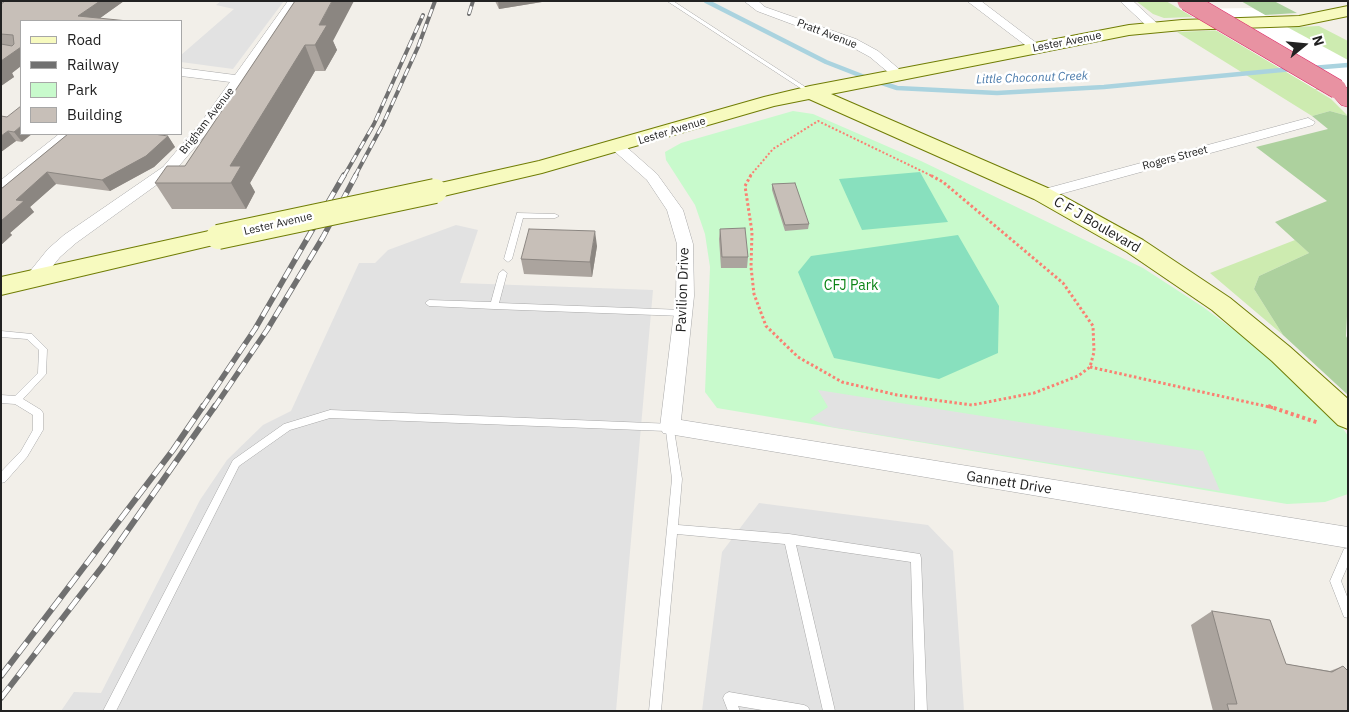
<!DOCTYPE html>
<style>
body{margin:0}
#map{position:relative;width:1349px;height:712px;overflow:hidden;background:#f2efe9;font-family:"IBM Plex Sans",sans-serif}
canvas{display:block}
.frame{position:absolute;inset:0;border:2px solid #222;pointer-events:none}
.legend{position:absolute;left:20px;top:20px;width:162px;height:115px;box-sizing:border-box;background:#fff;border:1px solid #a7a7a7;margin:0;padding:6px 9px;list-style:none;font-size:15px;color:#222}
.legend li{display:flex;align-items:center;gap:10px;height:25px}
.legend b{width:25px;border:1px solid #a7a7a7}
.north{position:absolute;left:1279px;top:20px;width:50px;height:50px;-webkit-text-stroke:4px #fff;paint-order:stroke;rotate:73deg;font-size:14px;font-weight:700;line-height:20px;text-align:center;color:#222}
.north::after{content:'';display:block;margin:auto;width:18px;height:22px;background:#222;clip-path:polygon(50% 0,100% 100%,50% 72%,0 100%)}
</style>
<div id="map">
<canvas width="1349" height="712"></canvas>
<div class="frame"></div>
<ul class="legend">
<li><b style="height:6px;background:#f7fabf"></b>Road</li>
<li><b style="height:6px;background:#707070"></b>Railway</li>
<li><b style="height:14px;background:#c8facc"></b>Park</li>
<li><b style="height:14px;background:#c7bfb8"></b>Building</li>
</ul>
<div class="north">N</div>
</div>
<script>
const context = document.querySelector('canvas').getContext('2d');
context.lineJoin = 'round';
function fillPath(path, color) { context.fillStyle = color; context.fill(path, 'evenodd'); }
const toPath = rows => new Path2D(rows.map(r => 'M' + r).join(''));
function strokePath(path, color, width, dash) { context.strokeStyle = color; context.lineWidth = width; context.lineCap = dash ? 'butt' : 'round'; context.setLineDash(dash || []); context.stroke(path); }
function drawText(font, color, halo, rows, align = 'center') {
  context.font = font + ' "IBM Plex Sans",sans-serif'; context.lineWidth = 5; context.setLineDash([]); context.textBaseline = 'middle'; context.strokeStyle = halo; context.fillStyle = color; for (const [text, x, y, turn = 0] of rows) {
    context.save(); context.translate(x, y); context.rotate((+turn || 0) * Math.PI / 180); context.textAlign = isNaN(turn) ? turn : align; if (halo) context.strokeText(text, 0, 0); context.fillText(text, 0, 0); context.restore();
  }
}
const grass = toPath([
 [1136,1,1166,1,1193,17,1164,18,1153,14],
 [1319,26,1348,41,1348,88,1316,90,1331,99,1348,116,1330,111,1312,116,1177,32],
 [1295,240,1309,253,1259,276,1254,289,1283,335,1210,273]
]);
const forest = toPath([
 [1241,1,1274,1,1297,13,1265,15],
 [1330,111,1348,116,1348,297,1346,336,1348,340,1348,395,1283,335,1254,289,1259,276,1309,253,1275,222,1327,201,1256,147,1328,129,1312,116]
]);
const park = toPath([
 [793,111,813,114,921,161,1143,268,1203,307,1258,348,1342,427,1348,436,1348,494,1325,502,1287,504,717,408,705,392,710,267,705,234,695,205,666,160,665,152,681,143]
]);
const pitch = toPath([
 [920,172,948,222,862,230,839,179],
 [958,235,999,306,998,353,939,379,834,358,798,272,811,256]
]);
const parking = toPath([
 [221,1,284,1,233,69,181,62,181,55,234,9,216,5],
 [456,225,478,230,460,283,653,290,616,711,61,711,74,692,101,693,200,500,227,460,263,425,291,411,359,263,375,263,388,250],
 [818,390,1203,451,1220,491,832,427,810,419,828,407],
 [759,503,928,525,953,551,964,711,702,711,722,552]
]);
const pier = toPath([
 [1252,8,1348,60,1348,88,1315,89,1180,9]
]);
const stream = toPath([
 [706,1,826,62,867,78],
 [1312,68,1348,65],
 [876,81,897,88,997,93,1104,87,1292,69]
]);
const pathFar2 = toPath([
 [750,176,773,149,818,121,932,176]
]);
const pathFar1 = toPath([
 [751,175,745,186,752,232,751,267,754,294,766,326,798,357,842,382,897,395,972,405,1034,393,1078,376,1090,367,1094,352,1093,326,1063,283,943,182,930,175],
 [1090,367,1274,408]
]);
const path = toPath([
 [1268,406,1319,423]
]);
const lane = toPath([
 [667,1,673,1,813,92,808,93,667,1],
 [517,213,555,214,559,216,555,218,523,218,512,259,508,262,504,259,517,213],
 [503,270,507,273,499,303,683,310,687,313,683,316,494,309,429,306,425,303,429,300,491,302,499,273,503,270],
 [1,331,32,334,47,349,46,374,23,399,41,410,43,413,43,430,27,457,5,482,1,483,1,472,21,451,33,430,33,415,15,404,1,403,1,395,15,396,38,373,39,350,27,339,1,337,1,331],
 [330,410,673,424,682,479,678,525,789,534,920,554,921,558,927,711,915,711,911,562,796,545,835,711,823,711,785,544,677,534,661,711,649,711,672,479,666,431,330,418,290,430,239,466,116,711,103,711,233,460,284,424,330,410],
 [1348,548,1348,565,1341,581,1348,599,1348,618,1344,617,1330,581,1344,549,1348,548],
 [729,692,804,705,808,707,810,711,768,711,738,706,740,711,728,711,723,698,725,694,729,692]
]);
const street = toPath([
 [288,1,300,1,212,127,173,173,76,243,60,257,39,283,33,285,27,283,24,279,27,275,48,249,64,235,163,167,202,121,230,82,181,76,181,68,235,75,288,1],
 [744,1,758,1,765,7,856,39,878,51,906,75,905,78,895,78,870,57,848,45,757,11,744,1],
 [967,1,981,1,1043,48,1037,52,1033,51,967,1],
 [1120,1,1133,1,1161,27,1159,30,1151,30,1120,1],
 [1308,118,1315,122,1313,125,1042,199,1034,194,1037,191,1308,118],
 [59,134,74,134,6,191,1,193,1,180,59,134],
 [618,143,623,144,657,174,683,210,693,244,694,296,681,420,1348,527,1348,548,663,433,660,427,676,296,677,244,667,210,647,180,613,150,611,147,618,143]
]);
const secondary = toPath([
 [1348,6,1348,16,1299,26,1182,30,1129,35,831,94,1050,189,1143,240,1230,298,1290,347,1348,399,1348,429,1338,425,1272,361,1212,310,1127,252,1034,199,809,99,774,106,542,173,435,198,427,196,424,191,427,186,539,161,764,97,810,86,1129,25,1182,20,1299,16,1348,6],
 [218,229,226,232,229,237,226,242,1,295,1,277,218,229]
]);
const highway = toPath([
 [1337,83,1344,85,1348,89,1348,107,1341,105,1327,89,1330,85,1337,83]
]);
const railFar2 = toPath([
 [469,14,473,1],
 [344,176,374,124,423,15],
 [355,176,383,124,418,47,435,1]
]);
const railFar1 = toPath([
 [202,408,255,329,344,175],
 [214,408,267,330,323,237,356,175]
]);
const rail = toPath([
 [1,676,173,450,203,406],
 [1,698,102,567,215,406]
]);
const secondaryBridge = toPath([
 [218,237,435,191]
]);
const highwayBridge = toPath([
 [1187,1,1337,89]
]);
const wall = toPath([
 [5,1,124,1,100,18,21,21,21,66,12,73,14,77,1,86,1,4],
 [295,1,333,41,337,50,325,71,315,71,250,183,255,192,246,209,172,209,155,183,185,166],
 [495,1,548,1,499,9],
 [7,117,22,142,16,141,1,152],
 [68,134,168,136,175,147,154,167,110,191,56,184,30,207,34,212,10,233,12,235,1,245,1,189],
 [772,184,809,224,808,229,785,231,772,190],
 [720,229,748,257,747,268,721,268,719,239],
 [597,246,592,277,524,274,521,259],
 [1212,611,1286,664,1330,671,1343,666,1348,711,1213,711,1191,625]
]);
const shadedWall = toPath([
 [100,1,124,1,96,21,78,16],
 [332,1,354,1,333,41,337,50,325,71,315,45,319,25],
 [498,1,548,1,499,9],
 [305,45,315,71,250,183,255,192,246,209,231,183,230,166],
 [21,47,21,66,12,73,14,77,1,86,1,61],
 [21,126,21,134,32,134,22,142,14,132],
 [8,131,16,141,1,152,1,136],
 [168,136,175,147,154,167,110,191,102,180],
 [47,172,56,184,30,207,34,212,10,233,12,235,1,245,1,221,16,200],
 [595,231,597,246,592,277,590,262]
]);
const building = toPath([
 [5,1,100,1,78,16,128,21,21,21,21,47,1,61,1,44,12,46,14,44,13,35,1,34,1,4,5,1],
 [295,1,332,1,319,25,327,25,315,45,305,45,230,166,241,166,231,183,155,183,167,166,185,166,295,1],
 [21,106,21,126,14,132,8,131,1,136,1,116,7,117,21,106],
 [68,134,154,134,168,136,146,156,102,180,47,172,16,200,24,201,1,221,1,189,68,134],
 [795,183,809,224,785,225,772,184,795,183],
 [745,228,748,257,722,257,720,229,745,228],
 [529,229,595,231,590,262,521,259,529,229],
 [1212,611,1270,620,1286,664,1332,672,1343,666,1348,671,1348,711,1229,711,1227,704,1237,704,1212,611]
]);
const farStreetnames = [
 ["Pratt Avenue",827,34,21],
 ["Lester Avenue",1067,42,-11],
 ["Brigham Avenue",207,121,-52],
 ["Lester Avenue",672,131,-17],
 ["Rogers Street",1175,158,-15],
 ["Lester Avenue",278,224,-13]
];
const farWaternames = [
 ["Little Choconut Creek",1032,78,-2]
];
const streetNames = [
 ["C F J Boulevard",1097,225,30],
 ["Pavilion Drive",683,290,-88],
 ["Gannett Drive",1009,483,9]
];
const parkNames = [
 ["CFJ Park",851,286]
];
fillPath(grass, '#cdebb0');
fillPath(forest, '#add19e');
fillPath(park, '#c8facc');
fillPath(pitch, '#88e0be');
fillPath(parking, '#e2e2e2');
fillPath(pier, '#fff');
strokePath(stream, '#aad3df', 4.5);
strokePath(lane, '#a9a9a9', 1);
strokePath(street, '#a9a9a9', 1);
strokePath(secondary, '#707d05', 2);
strokePath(highway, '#dc2a67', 1);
strokePath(pathFar2, '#fa8072', 2, [2, 2]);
strokePath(pathFar1, '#fa8072', 3, [2.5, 2.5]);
strokePath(path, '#fa8072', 4, [3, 3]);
fillPath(lane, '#fff');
fillPath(street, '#fff');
fillPath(secondary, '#f7fabf');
fillPath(highway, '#e892a2');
strokePath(railFar2, '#707070', 4);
strokePath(railFar1, '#707070', 5.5);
strokePath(rail, '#707070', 6);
strokePath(railFar2, '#fff', 2.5, [8]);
strokePath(railFar1, '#fff', 4, [11]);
strokePath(rail, '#fff', 4.5, [14]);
strokePath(secondaryBridge, '#707d05', 26, []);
strokePath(highwayBridge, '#dc2a67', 20, []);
strokePath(secondaryBridge, '#f7fabf', 24);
strokePath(highwayBridge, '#e892a2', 19);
fillPath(wall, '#aba49e');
fillPath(shadedWall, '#8b8681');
fillPath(building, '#c7bfb8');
strokePath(building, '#8b8681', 1);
drawText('11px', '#222', '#fff', farStreetnames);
drawText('italic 12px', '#4a7aab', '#fff', farWaternames);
drawText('14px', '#222', '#fff', streetNames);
drawText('14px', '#0c8416', '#fff', parkNames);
</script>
